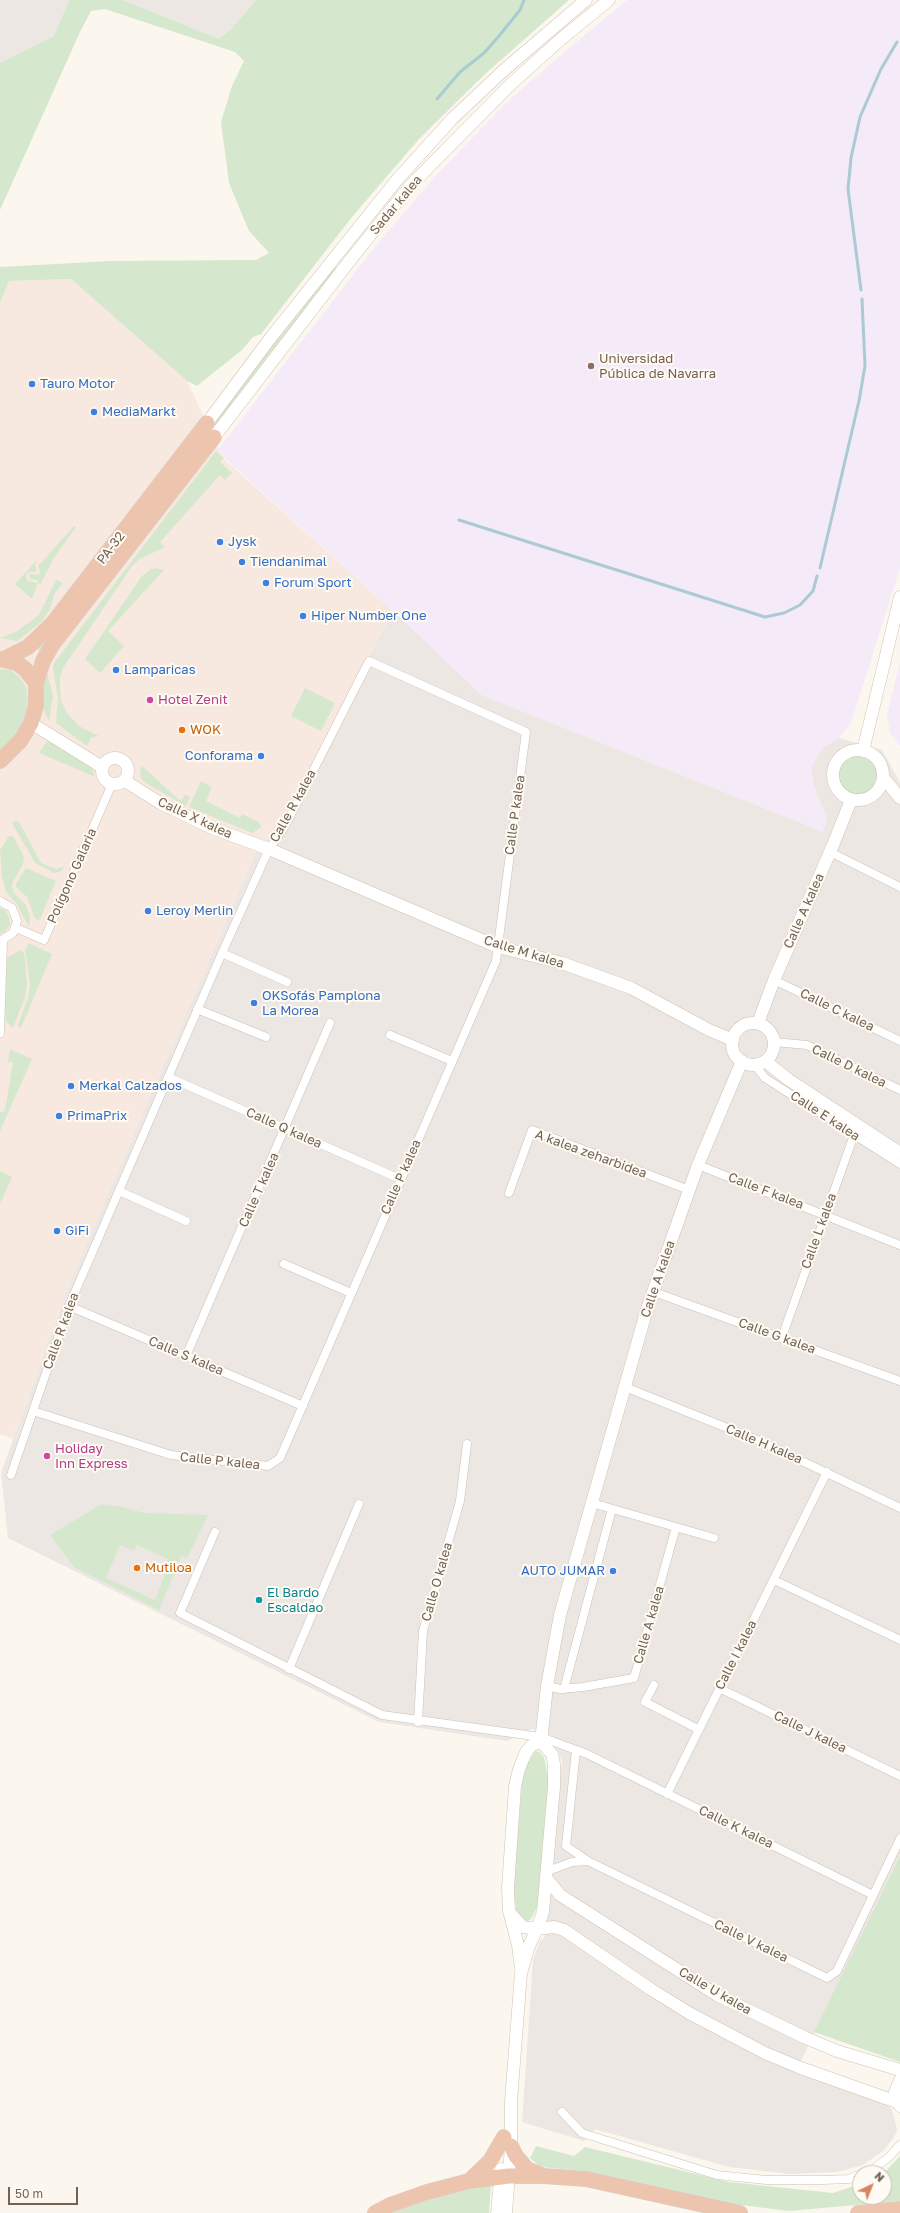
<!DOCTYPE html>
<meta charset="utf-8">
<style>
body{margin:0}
#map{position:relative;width:900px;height:2213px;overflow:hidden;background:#fbf7ee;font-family:"Golos Text",sans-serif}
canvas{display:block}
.north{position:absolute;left:852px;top:2165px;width:40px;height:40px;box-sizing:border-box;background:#fefbf4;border:1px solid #c7beb3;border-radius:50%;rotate:43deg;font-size:11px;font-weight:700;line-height:16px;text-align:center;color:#756252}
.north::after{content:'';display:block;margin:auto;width:14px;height:18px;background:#d58763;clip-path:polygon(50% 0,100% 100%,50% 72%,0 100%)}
.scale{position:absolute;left:8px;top:2187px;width:70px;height:18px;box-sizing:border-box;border:2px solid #756252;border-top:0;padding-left:5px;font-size:12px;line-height:14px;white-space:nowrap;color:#756252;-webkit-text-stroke:3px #fefbf4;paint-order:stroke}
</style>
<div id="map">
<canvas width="900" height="2213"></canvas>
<div class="north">N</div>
<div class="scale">50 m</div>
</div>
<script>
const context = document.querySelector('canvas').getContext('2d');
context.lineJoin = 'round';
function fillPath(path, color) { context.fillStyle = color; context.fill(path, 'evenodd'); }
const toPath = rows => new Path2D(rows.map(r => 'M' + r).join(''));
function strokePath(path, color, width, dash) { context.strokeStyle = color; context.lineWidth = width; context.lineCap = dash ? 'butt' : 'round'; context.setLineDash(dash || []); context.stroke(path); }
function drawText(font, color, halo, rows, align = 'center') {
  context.font = font + ' "Golos Text",sans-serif'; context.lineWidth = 4; context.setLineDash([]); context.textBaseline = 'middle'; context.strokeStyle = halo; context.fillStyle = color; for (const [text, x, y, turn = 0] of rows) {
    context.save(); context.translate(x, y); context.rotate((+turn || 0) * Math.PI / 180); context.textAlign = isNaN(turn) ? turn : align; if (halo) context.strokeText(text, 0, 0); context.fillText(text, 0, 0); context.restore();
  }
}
const commercial = toPath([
 [71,279,187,381,223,458,393,611,281,821,256,852,69,1284,13,1439,0,1434,0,303,9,281]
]);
const industrial = toPath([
 [0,0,69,0,54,36,0,63],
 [123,0,256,0,232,28,219,39],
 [393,611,419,635,822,832,827,820,814,786,811,767,822,748,839,738,882,750,900,782,900,1856,796,2071,848,2091,884,2101,892,2110,897,2130,894,2137,884,2150,863,2165,837,2172,790,2174,729,2167,595,2129,584,2141,522,2122,533,1960,539,1943,546,1935,562,1762,553,1736,532,1729,507,1741,379,1722,8,1538,1,1473,69,1284,256,852,281,821]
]);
const education = toPath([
 [627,0,900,0,900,568,851,723,839,738,822,748,811,767,814,786,827,820,823,832,481,695,393,611,217,451,374,248,433,179,504,105,562,54],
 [900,662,900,746,890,733,887,715]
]);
const green = toPath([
 [69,0,123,0,219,39,232,28,256,0,569,0,484,75,419,139,352,217,261,334,253,337,242,350,197,386,187,381,71,279,9,281,0,303,0,267,110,261,256,260,269,253,249,231,229,183,221,122,232,86,244,61,235,52,105,9,91,11,80,32,0,210,0,63,54,36],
 [333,266,337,269,41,652,35,648],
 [216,451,224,458,220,462,232,473,225,480,220,475,160,542,165,547,138,560,132,566,63,668,60,678,60,689,61,701,67,713,79,726,99,736,91,738,87,746,56,723,58,698,53,668,54,663],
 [74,526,76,527,54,558,40,585,37,580,30,579,29,574,37,575,40,573,38,563,40,564],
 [37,560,35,565,37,572,28,572,26,577,28,581,38,583,32,599,15,584],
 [156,568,164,570,108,631,124,646,100,673,85,659,142,576,151,569],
 [56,580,63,583,55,593,49,611,41,622,17,641,0,638,17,631,39,615],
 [0,669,11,670,20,678,26,687,28,702,24,719,13,737,0,751],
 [46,670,53,695,49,721,43,709,42,682],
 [305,688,335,703,321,731,291,716],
 [47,741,54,743,83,761,92,768,95,777,39,753],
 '838 776a20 20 0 1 1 40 0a20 20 0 1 1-40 0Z',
 [141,765,178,799,182,800,185,794,190,797,186,806,144,782,140,776],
 [201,781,212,787,206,801,240,818,242,814,259,822,261,827,252,833,189,807],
 [18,820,41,863,56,869,64,866,62,871,54,873,35,863,12,823],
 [9,836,13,836,24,857,23,864,12,883,12,887,14,893,26,905,30,917,29,927,16,903,6,892,2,877,0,850],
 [26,868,56,881,39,921,34,917,27,897,16,887,16,884],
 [0,908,5,910,9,917,10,924,5,932,0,934],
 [29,943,52,954,21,1028,18,1026,19,1022,28,998,30,983,25,950],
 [20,950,24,953,25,959,27,984,25,997,13,1028,6,1022,5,1011,7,958],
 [10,1049,32,1059,0,1131,0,1112,5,1111,13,1062,8,1062],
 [0,1171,12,1177,0,1204],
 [100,1505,118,1506,145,1513,208,1515,187,1558,181,1556,159,1610,74,1567,50,1535],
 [120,1545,134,1551,137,1545,168,1559,161,1573,165,1575,155,1600,106,1578],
 [535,1751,539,1752,544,1757,549,1783,540,1902,531,1919,526,1922,517,1914,513,1890,523,1772],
 [900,1856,900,2062,814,2032],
 [536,2146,574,2156,585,2147,729,2182,833,2193,860,2184,860,2197,884,2197,884,2173,900,2156,900,2201,789,2211,725,2203,584,2171,540,2167,530,2158],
 [491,2184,489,2213,390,2213,463,2188]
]);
const stream = toPath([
 [437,99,460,72,484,53,499,36,520,10,524,0],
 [861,290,848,189,851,158,860,117,881,69,897,42],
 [459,520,765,617,784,613,800,605,813,591,817,576],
 [820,568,859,401,865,366,862,299]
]);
const street = toPath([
 [830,852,900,887],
 [0,901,12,908,17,921,13,933,0,941],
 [16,928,44,940,112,784],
 [222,953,287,982],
 [774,980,900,1041],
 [197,1009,266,1037],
 [0,1033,3,941],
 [390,1035,452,1061],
 [774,1042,807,1045,900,1090],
 [754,1064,765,1078,900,1164],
 [168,1077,400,1179],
 [698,1165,900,1245],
 [119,1191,186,1221],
 [509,1193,532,1130,689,1190],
 [284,1264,351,1293],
 [654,1292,900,1381],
 [69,1306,303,1406],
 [782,1337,854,1135,860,1127],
 [186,1356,330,1023],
 [625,1387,762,1442,900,1508],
 [11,1475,69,1306,222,953,269,849,285,826,369,661,526,732,496,961,280,1458,268,1466,171,1455,33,1411],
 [592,1503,714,1538],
 [215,1532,180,1613,382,1715,541,1737,587,1754,873,1895],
 [774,1580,900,1640],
 [289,1669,359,1504],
 [654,1685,645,1702,698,1729],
 [547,1686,560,1689,583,1687,634,1678,676,1527],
 [719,1688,900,1776],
 [564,1689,612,1509],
 [418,1722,423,1631,460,1501,467,1444],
 [576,1750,566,1846,588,1861],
 [667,1794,827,1472],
 [548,1871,572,1862,588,1861,827,1978,837,1971,900,1839],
 [562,2112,582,2133,717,2175,766,2180,823,2180,849,2179,860,2174],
 [864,2173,872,2170,888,2158,900,2145]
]);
const secondary = toPath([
 [207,423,272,336,396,181,452,119,504,70,586,0],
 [214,437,351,259,410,186,511,84,561,39,609,0],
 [31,723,102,767],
 '833 775a25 25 0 1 1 50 0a25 25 0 1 1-50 0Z',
 [863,751,900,597],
 '102 771a13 13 0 1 1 26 0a13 13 0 1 1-26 0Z',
 [883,777,900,798],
 [125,781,160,803,212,828,269,849,498,947,562,963,631,988,709,1030,733,1040],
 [758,1023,774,980,833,845,851,800],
 '732 1044a21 21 0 1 1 42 0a21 21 0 1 1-42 0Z',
 [765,1061,789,1080,900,1153],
 [541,1742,547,1686,560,1615,647,1309,698,1165,742,1061],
 [547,1879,560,1895,717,1995,806,2038,837,2051,900,2070],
 [511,1914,523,1927,537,1929,543,1912,554,1787,554,1764,552,1754,541,1742],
 [521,1968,518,1945,509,1911,508,1888,515,1786,519,1769,526,1752,532,1745,541,1742],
 [900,2080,895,2092,900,2106],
 [497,2213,501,2169],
 [506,2213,511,2146,511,2101,521,1973,529,1946,537,1929,554,1927,564,1930,652,1990,689,2013,765,2053,801,2068,897,2102]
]);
const highway = toPath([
 [0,659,17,663,25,669,36,683,36,705,31,723,21,740,0,761],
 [4,659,28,647,53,623,207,423],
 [36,683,43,661,52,645,214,437],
 [511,2146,516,2156,527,2169,541,2175],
 [469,2181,509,2176,544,2176,586,2179,740,2213],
 [375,2213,390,2205,427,2192,469,2181,490,2161,504,2137],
 [858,2213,900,2209]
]);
const markers = [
 [591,366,4,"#8d6e63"],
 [32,384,4,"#3f7fe0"],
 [94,412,4,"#3f7fe0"],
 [220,542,4,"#3f7fe0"],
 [242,562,4,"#3f7fe0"],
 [266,583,4,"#3f7fe0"],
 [303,616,4,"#3f7fe0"],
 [116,670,4,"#3f7fe0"],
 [150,700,4,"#d1479c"],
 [182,730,4,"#e8710a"],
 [261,756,4,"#3f7fe0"],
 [148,911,4,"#3f7fe0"],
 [254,1003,4,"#3f7fe0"],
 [71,1086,4,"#3f7fe0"],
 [59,1116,4,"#3f7fe0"],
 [57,1231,4,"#3f7fe0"],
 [47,1456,4,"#d1479c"],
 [137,1568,4,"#e8710a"],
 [613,1571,4,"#3f7fe0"],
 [259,1600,4,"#0f9aa8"]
];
const streetNames = [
 ["Sadar kalea",396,205,-50],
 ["PA-32",111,548,-53],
 ["Calle R kalea",293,806,-61],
 ["Calle P kalea",515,815,-82],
 ["Calle X kalea",195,818,25],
 ["Polígono Galaria",72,876,-66],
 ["Calle A kalea",804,911,-66],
 ["Calle M kalea",524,952,17],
 ["Calle C kalea",837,1010,26],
 ["Calle D kalea",849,1066,26],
 ["Calle E kalea",825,1116,33],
 ["Calle Q kalea",284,1128,24],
 ["A kalea zeharbidea",591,1154,20],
 ["Calle P kalea",401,1177,-66],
 ["Calle T kalea",259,1190,-66],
 ["Calle F kalea",766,1191,21],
 ["Calle L kalea",819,1231,-70],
 ["Calle A kalea",658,1279,-71],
 ["Calle R kalea",61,1331,-70],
 ["Calle G kalea",777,1336,20],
 ["Calle S kalea",186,1356,23],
 ["Calle H kalea",764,1444,23],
 ["Calle P kalea",220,1461,6],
 ["Calle O kalea",437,1582,-74],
 ["Calle A kalea",649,1625,-74],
 ["Calle I kalea",736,1655,-63],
 ["Calle J kalea",810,1732,26],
 ["Calle K kalea",736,1827,26],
 ["Calle V kalea",751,1941,26],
 ["Calle U kalea",715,1991,30]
];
const educationNames = [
 ["Universidad",599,359],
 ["Pública de Navarra",599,374]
];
const shopNames = [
 ["Tauro Motor",40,384],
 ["MediaMarkt",102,412],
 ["Jysk",228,542],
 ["Tiendanimal",250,562],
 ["Forum Sport",274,583],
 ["Hiper Number One",311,616],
 ["Lamparicas",124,670],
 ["Conforama",253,756,"right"],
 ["Leroy Merlin",156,911],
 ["OKSofás Pamplona",262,996],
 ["La Morea",262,1011],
 ["Merkal Calzados",79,1086],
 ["PrimaPrix",67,1116],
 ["GiFi",65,1231],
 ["AUTO JUMAR",605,1571,"right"]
];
const hotelNames = [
 ["Hotel Zenit",158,700],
 ["Holiday",55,1449],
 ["Inn Express",55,1464]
];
const foodNames = [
 ["WOK",190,730],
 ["Mutiloa",145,1568]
];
const cultureNames = [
 ["El Bardo",267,1593],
 ["Escaldao",267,1608]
];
fillPath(commercial, '#f7e9e0');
fillPath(industrial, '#ece7e2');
fillPath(education, '#f4eaf8');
fillPath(green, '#d5e8cd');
strokePath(stream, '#abcad4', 3);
strokePath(street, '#cdc1b4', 9);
strokePath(secondary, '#cfc2b2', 13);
strokePath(highway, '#d8d3cf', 16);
strokePath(street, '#fff', 8);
strokePath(secondary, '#fff', 12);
strokePath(highway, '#edc4ad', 15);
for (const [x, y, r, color] of markers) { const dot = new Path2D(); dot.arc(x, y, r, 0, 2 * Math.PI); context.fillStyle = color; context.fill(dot); strokePath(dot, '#fefbf4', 1.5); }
drawText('13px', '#756252', '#fefbf4', streetNames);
drawText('13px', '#785e54', '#fefbf4', educationNames, 'left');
drawText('13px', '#366cbe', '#fefbf4', shopNames, 'left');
drawText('13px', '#b23c85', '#fefbf4', hotelNames, 'left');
drawText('13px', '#c56008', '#fefbf4', foodNames, 'left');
drawText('13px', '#0d838f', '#fefbf4', cultureNames, 'left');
</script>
